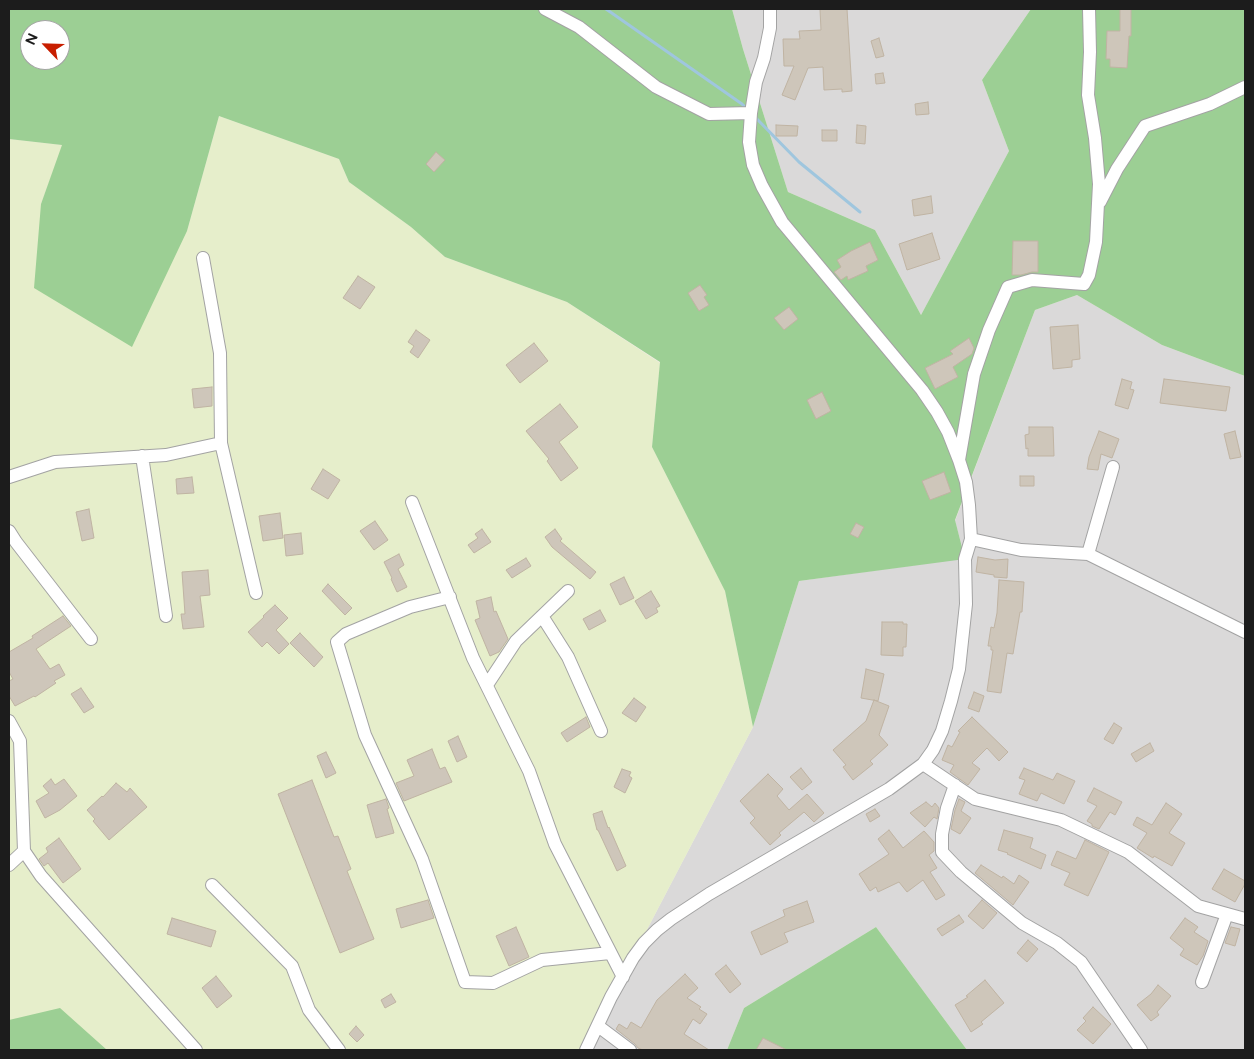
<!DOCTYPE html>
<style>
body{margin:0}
#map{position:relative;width:1254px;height:1059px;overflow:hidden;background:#eeece1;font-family:Figtree,sans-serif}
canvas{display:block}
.frame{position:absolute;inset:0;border:10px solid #1c1c1c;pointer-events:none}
.north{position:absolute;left:20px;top:20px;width:50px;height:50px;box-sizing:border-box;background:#fff;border:1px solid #a4a4a4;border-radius:50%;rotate:294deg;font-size:14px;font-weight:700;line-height:20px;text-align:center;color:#1c1c1c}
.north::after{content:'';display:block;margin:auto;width:18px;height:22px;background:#c81e00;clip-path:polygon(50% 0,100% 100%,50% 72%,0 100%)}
</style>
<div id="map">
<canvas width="1254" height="1059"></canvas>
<div class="frame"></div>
<div class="north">N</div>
</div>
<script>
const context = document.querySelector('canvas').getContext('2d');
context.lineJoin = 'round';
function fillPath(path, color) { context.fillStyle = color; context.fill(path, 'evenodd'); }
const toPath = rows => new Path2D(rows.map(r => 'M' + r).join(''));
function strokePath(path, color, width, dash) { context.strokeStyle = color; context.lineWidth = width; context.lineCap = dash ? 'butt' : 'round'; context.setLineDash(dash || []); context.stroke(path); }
const residential = toPath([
 [732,9,1031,9,982,80,1009,151,921,315,875,230,788,192,743,49],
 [1077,295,1162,345,1245,376,1245,1050,967,1050,876,927,744,1008,727,1050,584,1050,753,727,799,581,965,558,955,521,1035,310]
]);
const farmland = toPath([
 [219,116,339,159,349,182,411,227,445,257,567,302,660,363,652,447,725,591,753,727,584,1050,9,1050,9,139,63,145,41,204,187,231]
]);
const forest = toPath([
 [9,9,732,9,743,49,788,192,875,230,921,315,1009,151,982,80,1031,9,1245,9,1245,376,1162,345,1077,295,1035,310,955,520,965,559,799,581,753,727,725,591,652,447,660,362,567,302,445,257,411,227,349,182,339,159,219,116,187,231,132,347,34,288,41,204,62,145,9,139],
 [30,30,60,30,60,60,30,60],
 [876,927,967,1050,727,1050,744,1008],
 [60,1008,107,1050,9,1050,9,1020]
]);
const stream = toPath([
 [606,9,742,104,746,108],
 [754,116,799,162,860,212]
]);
const building = toPath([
 [820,9,847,9,852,91,842,92,842,89,824,90,823,67,808,68,795,100,782,95,794,66,784,66,783,39,800,39,799,31,821,30,820,9],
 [1120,9,1131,9,1131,36,1129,36,1127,68,1110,67,1110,59,1106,59,1107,31,1120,31,1120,9],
 [879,38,884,56,876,58,871,41,879,38],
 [883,73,885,83,876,84,875,74,883,73],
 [928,102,929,114,916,115,915,104,928,102],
 [776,125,798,126,797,136,776,136,776,125],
 [857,125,866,126,865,144,856,143,857,125],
 [822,130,837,130,837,141,822,141,822,130],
 [436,152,445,160,434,172,426,164,436,152],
 [931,196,933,213,914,216,912,200,931,196],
 [932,233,940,259,907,270,899,244,932,233],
 [1013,241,1038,241,1038,272,1032,272,1021,275,1012,275,1013,241],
 [870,242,878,260,866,266,868,271,848,280,847,276,841,280,834,272,841,267,837,260,851,251,870,242],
 [358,276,375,287,360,309,343,298,358,276],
 [700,285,707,295,704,297,709,305,699,311,688,293,700,285],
 [789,307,798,319,784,330,774,318,789,307],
 [1078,325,1080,359,1072,360,1072,367,1053,369,1050,327,1078,325],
 [416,330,430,340,418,358,410,352,414,346,408,342,416,330],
 [969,338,974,348,972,354,953,367,958,377,935,389,925,368,953,354,950,351,969,338],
 [534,343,548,361,520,383,506,365,534,343],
 [1122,379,1132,382,1130,389,1134,390,1128,409,1115,405,1122,379],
 [1164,379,1230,387,1226,411,1160,403,1164,379],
 [212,387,212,406,194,408,192,389,212,387],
 [822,392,831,411,816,419,807,400,822,392],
 [560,404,578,427,559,442,578,468,561,481,547,461,549,459,526,431,560,404],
 [1029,427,1053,427,1054,456,1028,456,1028,448,1026,449,1025,435,1029,434,1029,427],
 [1099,431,1119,439,1112,458,1101,454,1098,470,1087,469,1089,457,1099,431],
 [1235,431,1241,457,1230,459,1224,434,1235,431],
 [323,469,340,480,328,499,311,489,323,469],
 [944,472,951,492,930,500,922,481,944,472],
 [1020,476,1034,476,1034,486,1020,486,1020,476],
 [192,477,194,493,177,494,176,479,192,477],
 [89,509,94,538,82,541,76,512,89,509],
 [280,513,283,538,263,541,259,516,280,513],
 [375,521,388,540,374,550,360,531,375,521],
 [856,523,864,527,858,538,850,534,856,523],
 [482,529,491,542,474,553,468,545,478,538,475,534,482,529],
 [555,529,562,539,560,541,596,572,590,579,552,547,545,537,555,529],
 [301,533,303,554,286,556,284,535,301,533],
 [399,554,404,565,398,569,407,587,397,592,391,579,392,578,384,562,399,554],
 [978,557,995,560,1008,559,1007,578,994,577,994,575,976,572,978,557],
 [526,558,531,566,512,578,506,570,526,558],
 [208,570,210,595,200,596,204,627,183,629,181,614,185,614,182,572,208,570],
 [624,577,634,598,620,605,610,584,624,577],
 [999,580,1024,582,1022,612,1020,612,1013,654,1007,653,1001,693,987,691,993,650,991,650,991,646,988,646,991,627,994,628,997,613,999,580],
 [328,584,352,608,345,615,322,591,328,584],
 [651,591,660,606,656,608,658,612,646,619,635,601,651,591],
 [491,597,494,612,496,611,508,639,499,652,490,656,475,620,480,618,476,601,491,597],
 [275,605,288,618,276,630,289,644,279,654,267,642,262,647,248,632,264,617,263,616,275,605],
 [600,610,606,621,589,630,583,619,600,610],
 [63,616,71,626,36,649,50,669,59,664,65,675,54,681,56,683,35,697,34,696,15,706,9,696,9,681,13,679,9,672,9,652,33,638,32,636,63,616],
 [882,622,903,622,903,624,907,624,906,647,903,647,903,656,881,655,882,622],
 [300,633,323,657,314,667,290,643,300,633],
 [866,669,884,674,878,701,861,698,866,669],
 [81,688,94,707,84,713,71,694,81,688],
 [974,692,984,696,979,712,968,708,974,692],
 [634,698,646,707,636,722,622,713,634,698],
 [874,700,889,706,879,735,888,745,870,761,873,764,853,780,843,767,846,765,833,750,866,721,874,700],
 [586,717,590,727,567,742,561,733,586,717],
 [972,717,1008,752,999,761,987,748,972,763,980,769,968,785,950,772,954,765,942,760,948,745,952,747,960,732,958,731,972,717],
 [1114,723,1122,728,1113,744,1104,739,1114,723],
 [458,736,467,757,457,762,448,741,458,736],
 [1150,743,1154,751,1136,762,1131,754,1150,743],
 [432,749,440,769,445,767,452,782,404,801,396,783,414,776,407,760,432,749],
 [326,752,336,773,326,778,317,756,326,752],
 [801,768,812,782,802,790,790,777,801,768],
 [1024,768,1053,780,1057,773,1075,781,1064,804,1041,793,1037,801,1019,794,1025,780,1019,778,1024,768],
 [622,769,631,772,629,776,632,778,625,793,614,787,622,769],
 [768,774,783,789,777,796,789,810,807,794,824,813,814,822,804,812,779,833,781,835,770,845,750,823,755,818,740,801,768,774],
 [51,779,55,785,64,779,77,796,60,810,45,818,36,801,49,793,43,786,51,779],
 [312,780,334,837,338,836,351,869,347,871,374,939,340,953,278,794,312,780],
 [116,783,127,792,130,788,147,807,109,840,93,821,95,819,87,810,102,796,103,797,116,783],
 [1094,788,1122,802,1115,815,1110,812,1099,829,1092,826,1092,824,1087,821,1097,806,1087,801,1094,788],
 [386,799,389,808,387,809,394,833,376,838,367,805,386,799],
 [959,799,965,802,961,811,971,818,960,834,951,829,955,810,959,799],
 [926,802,932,807,935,803,939,808,937,819,934,817,925,827,910,813,926,802],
 [1166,803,1182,814,1169,833,1185,843,1172,866,1154,856,1153,858,1137,848,1147,833,1133,825,1137,817,1152,825,1166,803],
 [875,809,880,816,870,822,866,814,875,809],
 [602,811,608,828,609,827,626,866,617,871,598,830,597,830,593,814,602,811],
 [889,830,903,848,924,831,934,842,934,851,929,855,937,868,930,872,945,895,936,900,923,880,907,892,899,882,878,892,876,887,870,891,859,874,889,854,878,839,889,830],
 [1004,830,1033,838,1030,848,1046,855,1041,869,1007,854,1008,853,998,850,1004,830],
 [59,838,81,869,63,883,48,863,44,866,39,859,48,852,46,848,59,838],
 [1085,840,1109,852,1088,896,1064,885,1070,873,1051,865,1057,851,1076,859,1085,840],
 [981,865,1002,878,1003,876,1014,884,1019,875,1029,882,1013,905,975,873,981,865],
 [1224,869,1245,881,1245,884,1235,902,1212,889,1224,869],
 [428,900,434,918,401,928,396,909,428,900],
 [982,900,997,913,983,929,968,916,982,900],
 [807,901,814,922,784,933,788,942,761,955,751,932,785,916,783,910,807,901],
 [959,915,964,922,942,936,937,929,959,915],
 [172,918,216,931,211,947,167,934,172,918],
 [1185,918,1198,927,1194,932,1208,941,1203,956,1197,965,1180,955,1184,949,1170,938,1185,918],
 [516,927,529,957,509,966,496,936,516,927],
 [1231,927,1240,929,1235,946,1225,943,1231,927],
 [1028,940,1038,949,1027,962,1017,953,1028,940],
 [726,965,741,984,730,993,715,974,726,965],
 [685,974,698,988,687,998,701,1007,699,1009,707,1014,700,1024,693,1019,684,1034,709,1050,643,1050,638,1048,635,1044,616,1029,619,1024,627,1029,631,1022,641,1028,657,1000,685,974],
 [216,976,232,996,217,1008,202,988,216,976],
 [985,980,1004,1003,981,1022,983,1024,971,1032,955,1005,968,997,966,996,985,980],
 [1158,985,1171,996,1157,1012,1159,1015,1151,1021,1137,1005,1151,994,1158,985],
 [391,994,396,1002,385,1008,381,1000,391,994],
 [1093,1007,1111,1024,1093,1044,1077,1030,1086,1021,1083,1018,1093,1007],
 [356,1026,364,1035,357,1042,349,1034,356,1026],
 [763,1038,787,1050,756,1050,763,1038]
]);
const minor = toPath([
 [545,9,579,27,656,87,709,114,751,113],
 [1100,202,1117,169,1145,126,1210,104,1245,87],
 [203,258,220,353,221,443,256,593],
 [142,456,166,616],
 [959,460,974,374,989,330,1008,287,1032,280,1084,284,1089,275,1096,242,1099,184,1095,138,1088,95,1090,52,1089,9],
 [9,477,55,462,166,455,221,443],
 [412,502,473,658,529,771,555,844,623,977],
 [9,531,16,542,91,639],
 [971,539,1021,550,1088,554,1245,632],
 [1088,554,1113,467],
 [450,597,410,607,346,634,337,642,365,735,422,859,465,982,493,983,542,960,610,953],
 [542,616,568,657,601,731],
 [487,685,516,641,568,591],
 [9,721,20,741,24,851,41,876,196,1050],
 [923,764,975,799,1061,820,1128,852,1198,906,1245,919],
 [955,785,947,808,942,834,942,852,961,872,1022,923,1057,943,1081,962,1141,1050],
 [9,865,24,851],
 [212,885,292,966,309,1010,339,1050],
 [1202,982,1227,914],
 [598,1026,630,1050],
 [586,1050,611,997,633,958,644,943,657,930,671,919,709,894,889,789,923,764,933,750,942,731,951,701,959,669,966,604,965,559,971,539,969,505,966,482,959,460,948,432,937,412,922,390,782,222,762,186,753,165,749,142,751,113,756,82,764,58,770,28,770,9]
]);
fillPath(residential, '#dad9d9');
fillPath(farmland, '#e6eecb');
fillPath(forest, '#9ccf94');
strokePath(stream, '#9fc6de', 3);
fillPath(building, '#cec6ba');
strokePath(building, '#c0b4a3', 1);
strokePath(minor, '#a3a3a3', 14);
strokePath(minor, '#fff', 12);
</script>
